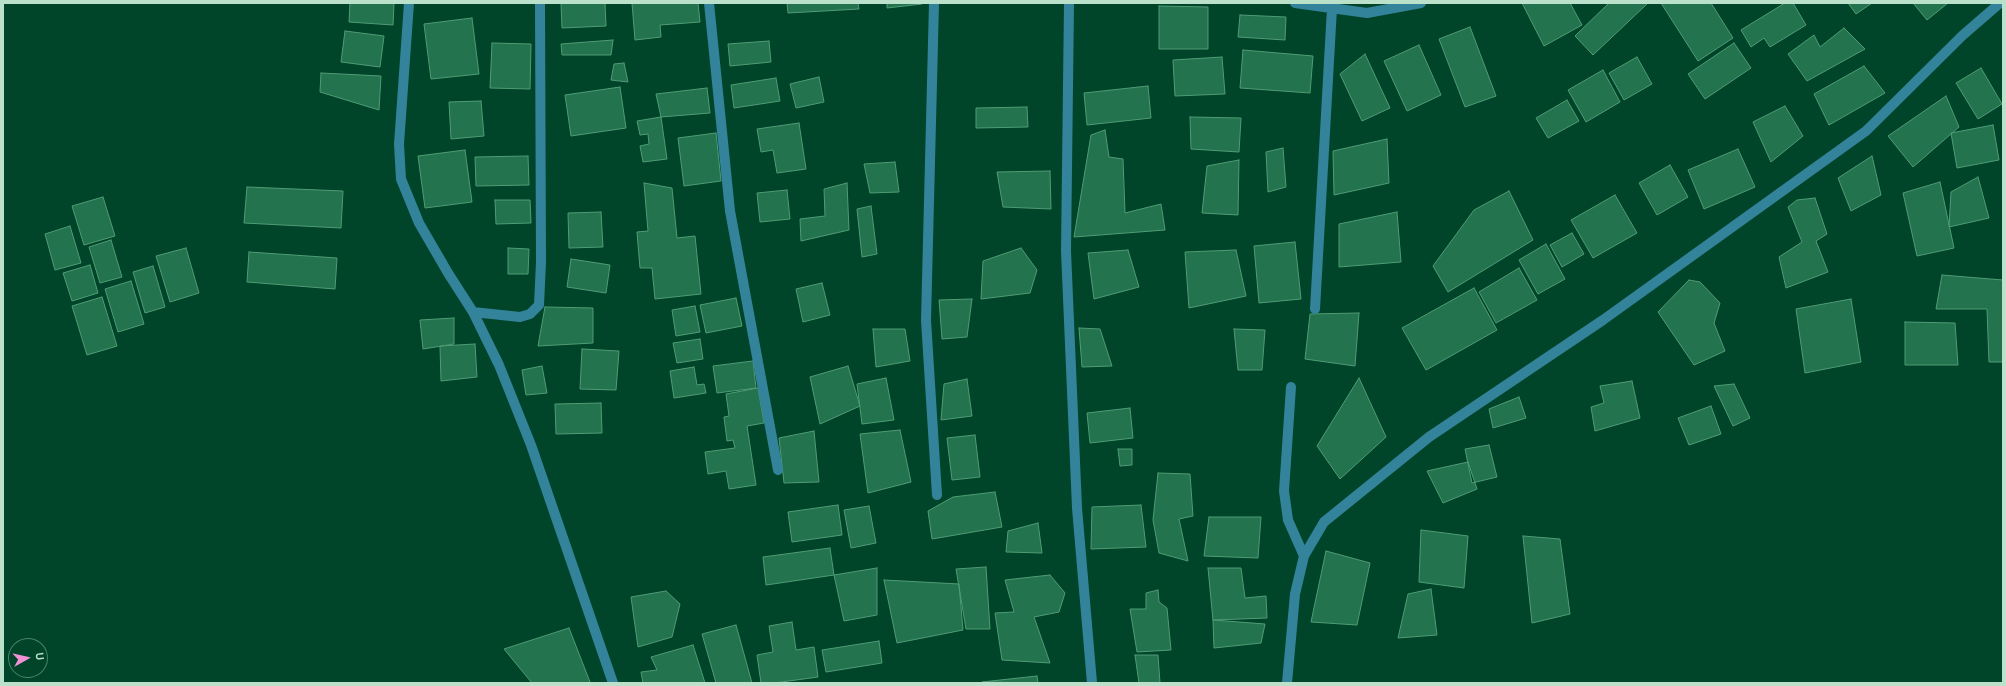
<!DOCTYPE html>
<style>
body{margin:0}
#map{position:relative;width:2006px;height:686px;overflow:hidden;background:#00452a;font-family:Overpass,sans-serif}
canvas{display:block}
.frame{position:absolute;inset:0;border:4px solid #bce1cb;pointer-events:none}
.north{position:absolute;left:8px;top:638px;width:40px;height:40px;box-sizing:border-box;background:#00452a;border:1px solid #4b836a;border-radius:50%;rotate:82deg;font-size:11px;font-weight:700;line-height:16px;text-align:center;color:#bce1cb}
.north::after{content:'';display:block;margin:auto;width:14px;height:18px;background:#f391d5;clip-path:polygon(50% 0,100% 100%,50% 72%,0 100%)}
</style>
<div id="map">
<canvas width="2006" height="686"></canvas>
<div class="frame"></div>
<div class="north">U</div>
</div>
<script>
const context = document.querySelector('canvas').getContext('2d');
context.lineJoin = 'round';
function fillPath(path, color) { context.fillStyle = color; context.fill(path, 'evenodd'); }
const toPath = rows => new Path2D(rows.map(r => 'M' + r).join(''));
function strokePath(path, color, width, dash) { context.strokeStyle = color; context.lineWidth = width; context.lineCap = dash ? 'butt' : 'round'; context.setLineDash(dash || []); context.stroke(path); }
const building = toPath([
 [350,3,394,3,393,25,349,22,350,3],
 [561,3,605,3,606,26,562,28,561,3],
 [632,3,698,3,700,22,660,25,661,37,635,40,632,3],
 [787,3,858,3,859,9,788,13,787,3],
 [887,3,921,3,922,4,887,8,887,3],
 [1522,3,1570,3,1582,25,1544,46,1522,3],
 [1609,3,1648,3,1593,55,1575,36,1609,3],
 [1661,3,1711,3,1733,38,1698,61,1661,3],
 [1785,3,1793,3,1806,25,1770,47,1764,38,1751,47,1741,30,1785,3],
 [1848,3,1872,3,1856,14,1848,3],
 [1913,3,1948,3,1927,20,1913,3],
 [1159,6,1208,7,1208,49,1159,49,1159,6],
 [1240,15,1286,17,1285,40,1238,37,1240,15],
 [472,18,479,74,431,79,424,24,472,18],
 [1470,27,1496,96,1465,107,1439,39,1470,27],
 [1844,28,1865,49,1807,81,1788,54,1814,35,1820,47,1844,28],
 [345,31,384,36,380,67,341,62,345,31],
 [613,40,611,55,562,55,561,44,613,40],
 [769,41,771,62,730,66,728,44,769,41],
 [492,43,531,44,530,89,490,88,492,43],
 [1734,43,1751,68,1705,99,1688,74,1734,43],
 [1419,45,1441,95,1407,111,1384,61,1419,45],
 [1243,50,1313,56,1310,93,1240,88,1243,50],
 [1365,54,1390,108,1362,121,1340,74,1365,54],
 [1222,57,1225,94,1175,96,1173,60,1222,57],
 [1637,57,1652,84,1624,100,1609,73,1637,57],
 [624,63,628,82,611,80,614,64,624,63],
 [1864,66,1885,93,1829,125,1814,94,1864,66],
 [1981,68,2002,104,1978,119,1956,83,1981,68],
 [1603,70,1620,102,1586,122,1568,90,1603,70],
 [321,73,381,76,379,110,320,92,321,73],
 [819,77,824,102,796,108,790,84,819,77],
 [776,78,780,101,734,108,731,85,776,78],
 [1148,86,1151,118,1087,125,1084,93,1148,86],
 [620,87,626,128,571,136,565,95,620,87],
 [707,88,710,113,661,117,656,94,707,88],
 [1946,96,1959,127,1913,167,1888,136,1946,96],
 [1567,100,1579,121,1548,138,1536,118,1567,100],
 [481,101,484,136,451,139,449,102,481,101],
 [1785,106,1803,136,1771,162,1753,122,1785,106],
 [1027,107,1028,127,976,128,976,108,1027,107],
 [661,117,667,159,643,162,640,146,649,144,648,134,640,135,637,121,661,117],
 [1190,117,1241,118,1239,152,1191,149,1190,117],
 [799,123,806,169,777,173,773,150,761,152,757,129,799,123],
 [1993,125,1999,160,1957,168,1951,133,1993,125],
 [1105,130,1109,157,1123,159,1125,213,1161,204,1165,230,1074,237,1091,135,1105,130],
 [716,133,721,181,684,186,678,138,716,133],
 [1387,139,1389,183,1334,195,1333,151,1387,139],
 [1283,148,1286,187,1268,192,1266,152,1283,148],
 [1738,149,1755,187,1704,209,1688,170,1738,149],
 [465,150,472,202,425,208,418,156,465,150],
 [528,156,529,185,476,186,475,157,528,156],
 [1872,156,1881,195,1851,211,1838,178,1872,156],
 [1239,160,1238,215,1202,213,1207,166,1239,160],
 [895,162,899,192,870,193,864,164,895,162],
 [1670,165,1688,197,1657,215,1639,183,1670,165],
 [1050,171,1051,209,1003,207,997,172,1050,171],
 [1978,177,1989,218,1949,227,1951,192,1978,177],
 [1940,182,1954,248,1917,256,1903,193,1940,182],
 [644,183,672,188,677,238,695,236,701,294,655,299,652,268,640,268,637,232,648,231,644,183],
 [847,183,849,230,801,241,800,219,825,216,824,189,847,183],
 [247,187,343,191,341,228,244,223,247,187],
 [787,190,790,219,760,222,757,193,787,190],
 [1509,191,1533,240,1448,292,1433,266,1474,210,1509,191],
 [1615,195,1637,233,1593,258,1571,220,1615,195],
 [103,197,115,236,84,245,72,206,103,197],
 [1815,198,1827,234,1816,241,1828,272,1786,288,1779,257,1802,242,1788,207,1797,200,1815,198],
 [495,200,530,200,531,223,496,224,495,200],
 [871,206,877,254,862,257,857,209,871,206],
 [601,212,603,247,569,248,568,213,601,212],
 [1397,212,1401,262,1339,267,1339,224,1397,212],
 [70,226,81,263,55,270,45,234,70,226],
 [1572,233,1584,254,1562,267,1550,245,1572,233],
 [111,240,122,277,100,283,89,247,111,240],
 [1295,242,1301,299,1259,303,1254,246,1295,242],
 [1546,244,1565,279,1538,294,1519,260,1546,244],
 [186,248,199,293,170,302,156,256,186,248],
 [508,248,529,249,528,274,508,274,508,248],
 [1021,248,1037,270,1030,293,981,299,983,261,1021,248],
 [1128,250,1139,287,1094,299,1088,253,1128,250],
 [1236,250,1246,296,1189,308,1185,252,1236,250],
 [249,252,337,258,335,289,247,282,249,252],
 [571,259,610,265,606,293,567,287,571,259],
 [90,265,98,293,72,301,63,273,90,265],
 [153,266,165,307,145,313,133,272,153,266],
 [1519,268,1537,300,1496,323,1479,292,1519,268],
 [1942,275,2003,280,2003,362,1989,362,1987,309,1936,309,1942,275],
 [1689,280,1700,282,1720,303,1714,323,1725,351,1694,365,1658,312,1689,280],
 [131,281,144,324,118,332,105,289,131,281],
 [822,283,830,315,803,322,796,289,822,283],
 [1474,288,1497,330,1426,370,1402,328,1474,288],
 [102,297,117,346,87,355,72,306,102,297],
 [736,298,742,326,706,333,700,305,736,298],
 [972,299,967,337,942,339,939,300,972,299],
 [1851,299,1861,362,1805,373,1796,309,1851,299],
 [695,306,700,332,676,336,672,310,695,306],
 [545,307,593,308,593,343,538,346,545,307],
 [1359,313,1355,366,1305,359,1310,314,1359,313],
 [454,318,454,344,423,349,420,320,454,318],
 [1905,322,1955,323,1958,365,1905,365,1905,322],
 [1079,328,1100,329,1112,366,1082,367,1079,328],
 [873,329,905,329,910,361,876,367,873,329],
 [1234,329,1265,330,1262,370,1238,370,1234,329],
 [700,339,703,359,677,363,673,343,700,339],
 [475,344,477,377,441,381,440,346,475,344],
 [582,349,619,351,616,390,580,389,582,349],
 [753,361,756,388,717,393,713,366,753,361],
 [542,366,547,393,526,395,522,370,542,366],
 [848,366,860,406,820,424,810,377,848,366],
 [694,367,697,385,704,384,706,393,674,398,670,371,694,367],
 [886,378,894,420,862,424,857,384,886,378],
 [1359,378,1386,437,1340,479,1317,446,1359,378],
 [967,379,972,416,941,420,944,384,967,379],
 [1632,381,1640,418,1595,431,1591,407,1604,403,1600,386,1632,381],
 [1734,384,1750,418,1733,426,1714,386,1734,384],
 [758,388,764,423,747,426,756,485,729,489,726,471,708,474,705,452,735,448,733,440,727,441,724,417,729,416,726,394,758,388],
 [1519,397,1526,418,1493,428,1489,409,1519,397],
 [601,403,602,433,556,434,555,404,601,403],
 [1711,406,1721,434,1689,445,1678,418,1711,406],
 [1130,408,1133,438,1090,443,1087,413,1130,408],
 [900,430,911,482,868,493,860,434,900,430],
 [814,431,819,482,784,483,779,438,814,431],
 [975,435,980,477,952,480,947,438,975,435],
 [1489,445,1497,477,1472,483,1465,449,1489,445],
 [1118,449,1132,449,1132,465,1120,466,1118,449],
 [1468,462,1477,489,1443,503,1427,471,1468,462],
 [1158,473,1190,474,1193,516,1179,519,1188,561,1159,553,1153,520,1158,473],
 [995,492,1002,527,932,539,928,511,953,497,995,492],
 [838,505,842,535,792,542,788,512,838,505],
 [1141,505,1146,547,1091,549,1092,507,1141,505],
 [869,506,876,543,851,548,844,510,869,506],
 [1209,517,1261,517,1258,558,1204,556,1209,517],
 [1038,523,1042,553,1006,552,1008,531,1038,523],
 [1421,530,1468,536,1464,588,1419,582,1421,530],
 [1523,536,1560,539,1570,614,1532,623,1523,536],
 [830,548,834,575,766,585,763,557,830,548],
 [1326,551,1370,563,1357,625,1311,622,1326,551],
 [986,567,990,629,966,629,956,569,986,567],
 [877,568,877,615,844,621,834,575,877,568],
 [1208,568,1241,568,1245,598,1266,596,1267,618,1213,620,1208,568],
 [1050,575,1065,593,1059,612,1034,617,1050,663,1002,660,995,613,1014,612,1005,580,1050,575],
 [884,580,959,584,963,630,897,643,884,580],
 [1431,589,1437,635,1398,638,1408,594,1431,589],
 [1158,590,1159,602,1167,608,1171,650,1137,652,1130,609,1146,609,1146,593,1158,590],
 [666,591,680,604,672,637,638,647,631,597,666,591],
 [1213,620,1265,624,1261,643,1214,648,1213,620],
 [792,622,796,650,814,647,818,677,774,683,761,683,757,655,773,652,769,626,792,622],
 [736,625,752,683,716,683,702,634,736,625],
 [569,628,590,682,588,683,532,683,504,649,569,628],
 [879,641,882,663,826,672,822,650,879,641],
 [693,645,705,683,643,683,641,672,657,670,651,657,693,645],
 [1135,655,1158,655,1160,683,1139,683,1135,655],
 [1037,676,1038,683,982,682,1037,676]
]);
const minor = toPath([
 [409,3,399,144,401,179,419,223,448,273,473,312,499,365,531,445,613,683],
 [709,3,730,211,778,470],
 [934,3,926,320,937,495],
 [1069,3,1066,251,1077,508,1092,683],
 [1295,3,1367,13,1421,3],
 [1315,309,1332,8],
 [473,312,520,317,530,314,539,305,541,262,540,3],
 [1291,387,1284,491,1288,520,1304,556],
 [1287,683,1295,594,1304,556,1324,522,1429,437,1603,320,1866,131,1963,35,2000,3]
]);
fillPath(building, '#22734e');
strokePath(building, '#4f9c75', 1);
strokePath(minor, '#33849a', 10);
</script>
